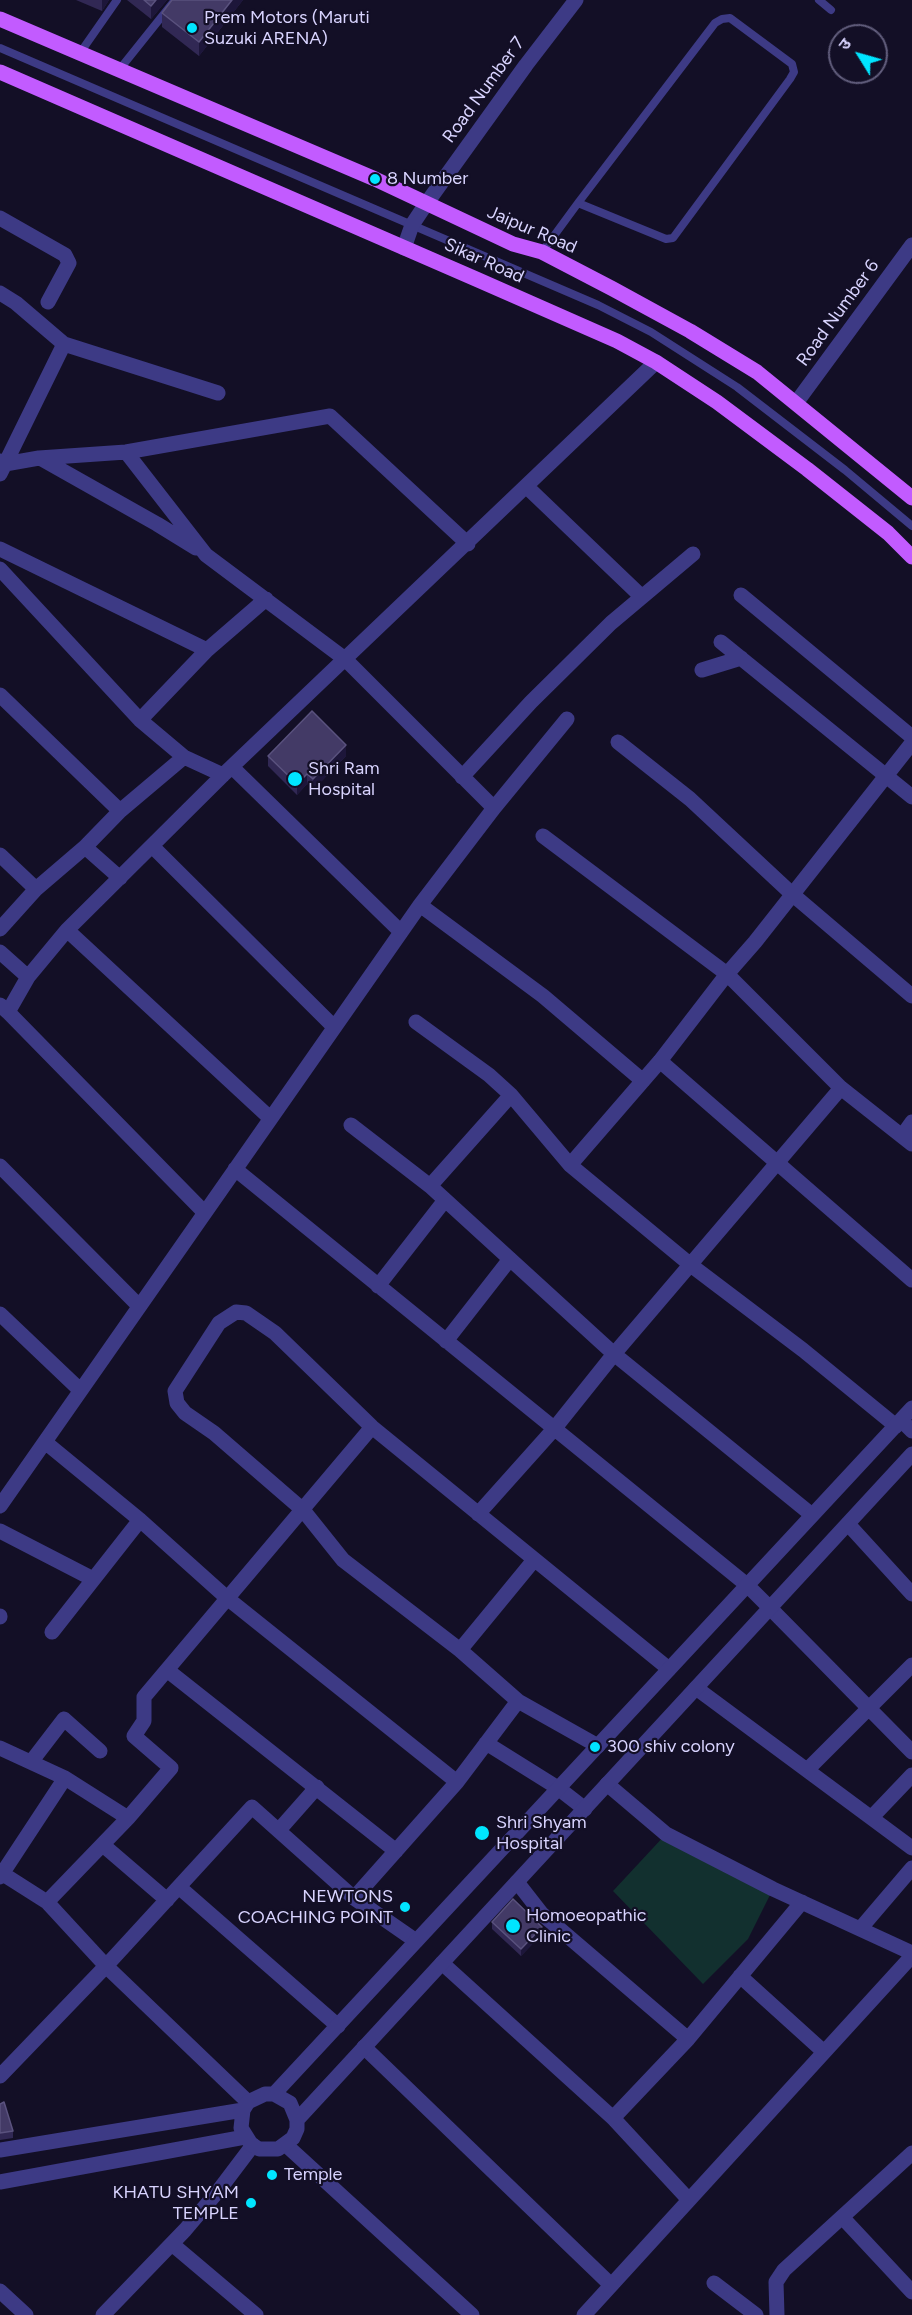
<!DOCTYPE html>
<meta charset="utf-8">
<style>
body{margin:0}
#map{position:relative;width:912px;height:2315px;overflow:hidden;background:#130f26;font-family:Figtree,"Noto Sans Devanagari",sans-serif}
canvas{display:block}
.north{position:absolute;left:828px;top:24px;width:60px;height:60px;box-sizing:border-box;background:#130f26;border:2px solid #625e7d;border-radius:50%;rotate:307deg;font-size:16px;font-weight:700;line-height:24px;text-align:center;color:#d9d4ff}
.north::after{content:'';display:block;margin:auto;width:21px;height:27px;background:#00e5ff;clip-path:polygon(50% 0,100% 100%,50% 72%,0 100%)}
</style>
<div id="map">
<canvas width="912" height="2315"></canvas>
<div class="north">उ</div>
</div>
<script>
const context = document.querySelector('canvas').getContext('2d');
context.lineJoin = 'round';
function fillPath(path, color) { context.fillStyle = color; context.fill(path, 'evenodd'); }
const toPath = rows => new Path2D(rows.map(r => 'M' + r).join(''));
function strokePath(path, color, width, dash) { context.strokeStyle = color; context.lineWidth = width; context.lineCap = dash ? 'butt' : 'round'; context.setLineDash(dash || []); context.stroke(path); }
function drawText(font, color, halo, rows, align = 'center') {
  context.font = font + ' Figtree,sans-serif'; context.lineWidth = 4.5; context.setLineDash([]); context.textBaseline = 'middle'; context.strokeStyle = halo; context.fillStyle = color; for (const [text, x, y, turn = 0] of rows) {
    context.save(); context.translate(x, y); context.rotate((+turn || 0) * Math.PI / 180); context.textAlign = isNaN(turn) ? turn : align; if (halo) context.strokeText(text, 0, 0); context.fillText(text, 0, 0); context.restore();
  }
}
const green = toPath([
 [666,1834,773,1889,748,1939,703,1984,613,1891]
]);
const service = toPath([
 [819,0,831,10],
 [0,48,598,305,651,332,737,387,845,470,912,526],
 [80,53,117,0],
 [119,70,175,0],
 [542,252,578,203,715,23,722,19,730,18,792,64,794,72,790,79,673,238,666,239,578,203]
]);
const minor = toPath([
 [0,218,65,255,69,263,48,302],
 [404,248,412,225,426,204,526,65,576,0],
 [0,293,16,303,64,344,218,393],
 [126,452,206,555,345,659,494,808],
 [40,458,157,524,196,548],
 [0,461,5,464,64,344],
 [0,474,5,464,39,458,126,452,330,416,468,544],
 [527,487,642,597],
 [0,549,207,650],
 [0,569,140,720,184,757,223,775],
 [741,595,912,737],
 [721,642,912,797],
 [702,670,741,658],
 [0,695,120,811],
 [140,720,207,650,266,599],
 [618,742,690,799,792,894,912,996],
 [232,767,401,932],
 [462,777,531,702,611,623,693,554],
 [543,836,727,974,841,1088,912,1144],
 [152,846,334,1027],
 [85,847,120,878],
 [0,855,36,889],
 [420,905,543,996,643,1081],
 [0,929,36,889,85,847,120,811,184,757],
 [67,930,270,1118],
 [0,952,28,977],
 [0,1005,8,1012,28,977,67,930,223,775,656,362],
 [8,1012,204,1212],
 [416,1022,489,1075,511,1095,570,1165,692,1266,803,1350,896,1426],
 [660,1061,912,1280],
 [351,1125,430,1186,614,1354,812,1515],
 [902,1136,912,1122],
 [570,1165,660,1061,727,974,755,942,912,743],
 [0,1166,139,1306],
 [235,1169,747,1585],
 [430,1186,511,1095],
 [378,1286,445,1200],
 [0,1314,80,1390],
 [446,1341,510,1259],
 [45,1442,140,1520,227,1598,457,1782],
 [0,1506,420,905,494,808,567,719],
 [478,1514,554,1429,614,1354,841,1088],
 [848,1524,912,1594],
 [0,1531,93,1579],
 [770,1608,912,1752],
 [0,1617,0,1616],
 [52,1632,140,1520],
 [460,1650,534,1560],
 [167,1670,396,1851],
 [696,1688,912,1848],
 [486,1743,558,1788,585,1809],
 [598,1746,518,1701,460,1650,343,1560,303,1510,214,1433,185,1413,177,1403,175,1391,219,1323,236,1312,246,1313,275,1333,372,1427,669,1669],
 [0,1748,65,1778,128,1818,47,1902],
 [31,1762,64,1719,100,1751],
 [808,1769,912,1665],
 [607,1784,666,1834,773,1889,912,1953],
 [872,1817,912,1775],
 [128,1818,171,1768,134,1736,144,1721,144,1697,372,1427],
 [279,1830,317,1787],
 [103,1845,167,1900],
 [0,1872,47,1902,106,1966,248,2102],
 [0,1877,65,1778],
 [517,1882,542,1914,688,2039],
 [179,1887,338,2026],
 [354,1898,457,1782,518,1701],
 [860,1929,912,1868],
 [442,1963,613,2118,689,2200],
 [740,1976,824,2052],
 [364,2047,611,2285],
 [0,2076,106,1966,252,1807,354,1898,416,1941],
 [613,2118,688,2039,802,1902],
 [286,2145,472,2315],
 [842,2217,912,2292],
 [172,2244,256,2315],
 [714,2283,756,2315],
 [0,2291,26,2315],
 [103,2315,185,2230,219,2190,253,2145],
 [584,2315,912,1956],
 [777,2315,776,2282,784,2270,912,2153]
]);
const tertiary = toPath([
 [796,403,912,245],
 [901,1420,912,1431],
 [747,1585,770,1608],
 [274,2094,290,2103,297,2120,297,2129,293,2138,278,2149,259,2149,251,2144,241,2128,243,2110,248,2102,265,2094,274,2094,912,1408],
 [297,2120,912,1454],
 [0,2150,243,2110],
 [0,2182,245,2137]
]);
const primary = toPath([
 [0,19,375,179,513,244,542,252,613,289,690,331,757,372,912,498],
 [0,72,476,279,617,341,656,362,717,402,807,469,888,533,912,557]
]);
const wall = toPath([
 [76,0,109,0,102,11],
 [127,0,167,0,151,19],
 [172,0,243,0,199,56,162,27,162,13],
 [268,756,346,756,313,790,307,784,297,795,268,766],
 [492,1922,542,1934,521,1956,492,1929],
 [0,2104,13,2131,13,2138,0,2140]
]);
const shadedWall = toPath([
 [102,0,109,0,102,11],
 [156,0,167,0,151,19,151,6],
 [232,0,243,0,199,56,199,42],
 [346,745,346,756,313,790,313,779],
 [307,774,307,784,297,795,297,784],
 [542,1927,542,1934,521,1956,521,1949]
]);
const building = toPath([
 [144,0,156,0,151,6,144,0],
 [172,0,232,0,199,42,162,13,172,0],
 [312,711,346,745,313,779,307,774,297,784,268,756,312,711],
 [513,1899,542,1927,521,1949,492,1922,513,1899],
 [4,2102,13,2131,0,2133,0,2104,4,2102]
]);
const markers = [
 [192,28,6,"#00e5ff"],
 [375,179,6,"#00e5ff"],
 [295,779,8,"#00e5ff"],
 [595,1747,6,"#00e5ff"],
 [482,1833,8,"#00e5ff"],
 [405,1907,6,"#00e5ff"],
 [513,1926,8,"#00e5ff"],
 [272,2175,6,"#00e5ff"],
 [251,2203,6,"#00e5ff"]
];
const poiNames = [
 ["Prem Motors (Maruti",204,18],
 ["Suzuki ARENA)",204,39],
 ["8 Number",387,179],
 ["Shri Ram",308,769],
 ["Hospital",308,790],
 ["300 shiv colony",607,1747],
 ["Shri Shyam",496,1823],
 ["Hospital",496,1844],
 ["NEWTONS",393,1897,"right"],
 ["COACHING POINT",393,1918,"right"],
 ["Homoeopathic",526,1916],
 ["Clinic",526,1937],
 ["Temple",284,2175],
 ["KHATU SHYAM",239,2193,"right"],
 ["TEMPLE",239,2214,"right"]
];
const streetNames = [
 ["Road Number 7",484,90,-54],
 ["Jaipur Road",532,230,23],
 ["Sikar Road",484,261,24],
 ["Road Number 6",838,313,-54]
];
fillPath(green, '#12302f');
strokePath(service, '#3d3a85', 8);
strokePath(minor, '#3d3a85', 15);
strokePath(tertiary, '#3d3a85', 15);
strokePath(primary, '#c25bff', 15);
fillPath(wall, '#312854');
fillPath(shadedWall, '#1d163a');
fillPath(building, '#433a66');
strokePath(building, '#5a527e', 1.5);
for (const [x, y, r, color] of markers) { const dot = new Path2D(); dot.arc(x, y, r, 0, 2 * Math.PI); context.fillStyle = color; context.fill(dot); strokePath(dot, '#130f26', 2); }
drawText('18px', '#d9d4ff', '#130f26', poiNames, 'left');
drawText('18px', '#d9d4ff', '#130f26', streetNames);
</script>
